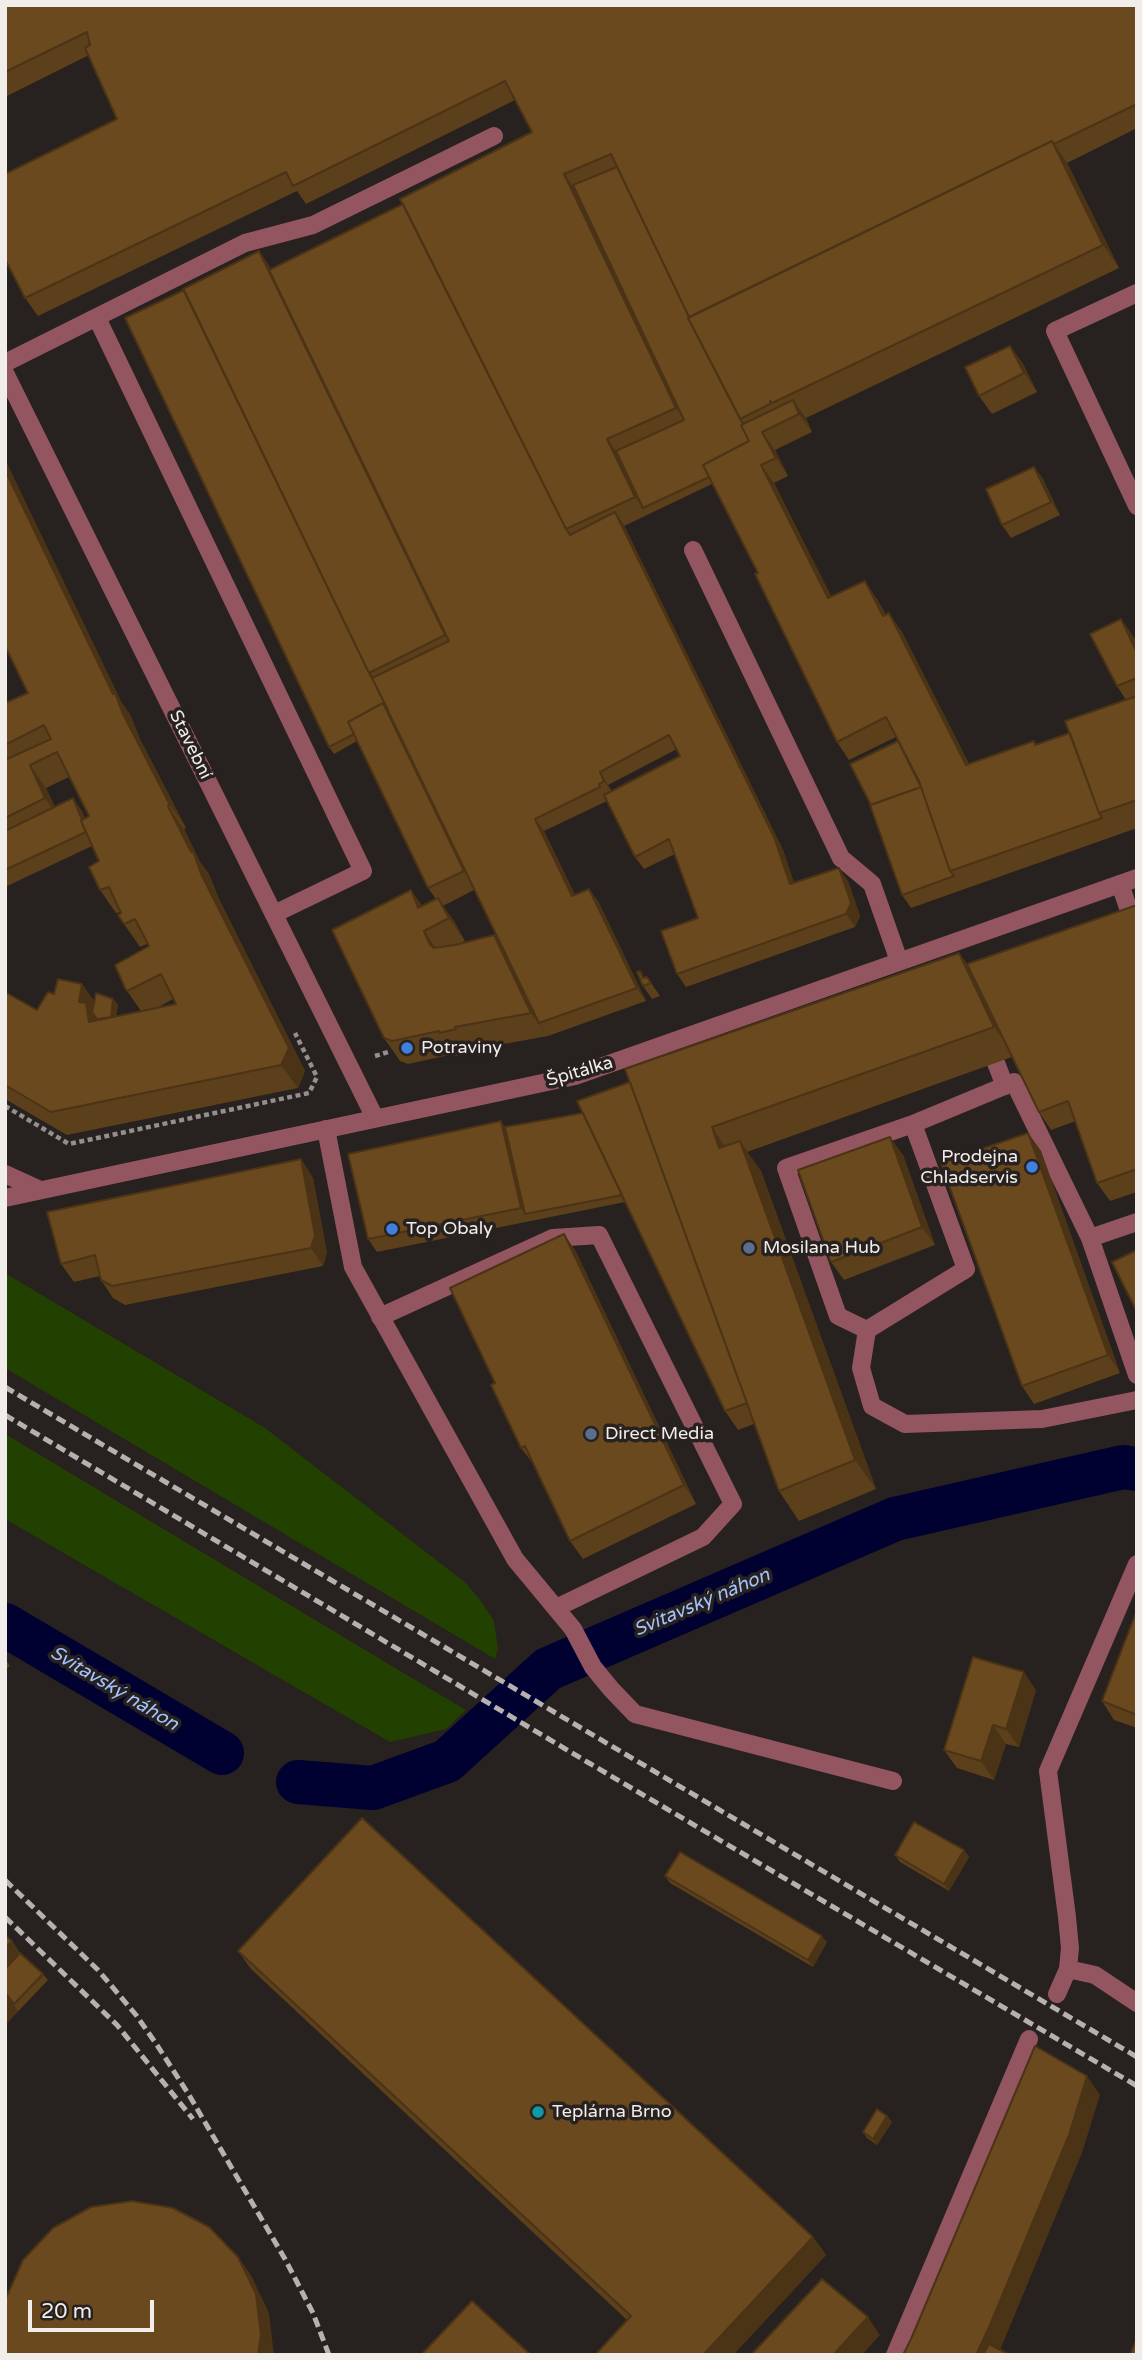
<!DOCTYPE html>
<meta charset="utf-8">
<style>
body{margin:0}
#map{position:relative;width:1142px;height:2360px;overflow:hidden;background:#27211f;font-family:"Varela Round",sans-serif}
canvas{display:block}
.frame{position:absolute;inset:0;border:7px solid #f1edeb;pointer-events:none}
.scale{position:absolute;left:28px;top:2300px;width:126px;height:32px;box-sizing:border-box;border:4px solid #f1edeb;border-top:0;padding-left:9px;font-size:21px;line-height:24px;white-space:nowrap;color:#f1edeb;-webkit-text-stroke:5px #27211f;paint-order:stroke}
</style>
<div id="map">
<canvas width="1142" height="2360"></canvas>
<div class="frame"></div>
<div class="scale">20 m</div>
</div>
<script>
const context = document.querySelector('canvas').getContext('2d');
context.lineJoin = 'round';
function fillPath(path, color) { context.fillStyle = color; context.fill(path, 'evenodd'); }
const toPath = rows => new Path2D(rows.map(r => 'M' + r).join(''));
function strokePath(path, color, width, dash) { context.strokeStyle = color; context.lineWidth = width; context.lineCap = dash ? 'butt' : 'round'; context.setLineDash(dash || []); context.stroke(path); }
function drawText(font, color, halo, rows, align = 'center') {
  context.font = font + ' "Varela Round",sans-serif'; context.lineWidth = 7; context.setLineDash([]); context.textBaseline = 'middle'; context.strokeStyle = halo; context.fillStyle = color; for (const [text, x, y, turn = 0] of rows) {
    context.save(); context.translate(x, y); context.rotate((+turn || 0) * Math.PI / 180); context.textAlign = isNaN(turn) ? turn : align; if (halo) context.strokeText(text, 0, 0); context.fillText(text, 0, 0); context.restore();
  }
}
const green = toPath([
 [5,1273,265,1428,466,1583,481,1601,494,1621,498,1649,495,1659,5,1368],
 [5,1434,400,1671,466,1710,446,1729,390,1742,5,1519]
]);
const canal = toPath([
 [5,1625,222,1753],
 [298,1782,373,1788,447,1761,548,1669,895,1519,1123,1467,1137,1469]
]);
const path = toPath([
 [375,1056,388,1052],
 [5,1106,69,1144,309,1093,317,1077,295,1033]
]);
const lane = toPath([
 [1137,293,1055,331,1137,506],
 [97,318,363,871,274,914],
 [5,363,245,243,313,225,494,136],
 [693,550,841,858,872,884,899,961],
 [1120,884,1135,928],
 [996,1063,1005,1086],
 [326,1129,353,1267,515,1559,573,1629,593,1667,611,1689,635,1714,893,1781],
 [1137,1222,1090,1238,1014,1082,913,1124,966,1269,867,1330,861,1368,872,1406,905,1424,1042,1419,1137,1400],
 [1090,1238,1137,1375],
 [380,1317,553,1238,599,1235,733,1504,703,1537,556,1608],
 [867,1330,838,1316,786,1168,913,1124],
 [1137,1564,1048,1771,1067,1917,1070,1948,1068,1969,1095,1975,1137,2003],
 [1057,1994,1068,1969],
 [895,2355,1029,2039]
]);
const street = toPath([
 [5,373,375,1118],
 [5,1174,40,1190],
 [5,1198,575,1076,1137,878]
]);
const rail = toPath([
 [5,1387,1137,2057],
 [5,1415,589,1763,1137,2086],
 [5,1880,98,1970,136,2015,157,2045,189,2095,285,2259,313,2313,329,2355],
 [5,1917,117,2025,193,2119]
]);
const wall = toPath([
 [5,5,1137,5,1137,128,1067,163,1119,268,806,418,812,432,775,450,788,476,774,483,831,596,877,599,886,615,902,632,969,764,1034,741,1036,745,1070,733,1126,700,1117,686,1121,619,1137,642,1137,828,911,908,902,895,871,805,898,741,896,737,849,760,837,742,758,573,712,484,624,526,783,850,794,883,848,881,860,916,855,927,686,987,677,974,698,918,675,854,644,869,635,857,607,801,544,831,575,895,598,901,646,1001,548,1036,471,1050,472,1052,455,1056,454,1054,408,1064,400,1061,384,1038,411,890,422,906,436,899,428,888,357,741,334,754,329,747,184,290,259,251,271,269,403,204,532,132,515,100,306,204,297,191,38,316,25,298,117,119,89,55,5,97],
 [677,749,680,756,612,791,608,785],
 [474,890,501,944,494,935,460,943,465,941,454,921,443,906],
 [1010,346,1023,364,1037,392,992,414,979,396],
 [1034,467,1043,479,1060,515,1011,538,1002,525],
 [28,693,122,703,131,716,139,737,186,828,184,829,200,862,209,874,218,897,305,1071,298,1088,67,1135,5,1099,5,990,7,993,37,1010,54,994,82,984,94,1001,113,999,118,1005,116,1016,141,1011,127,991,149,946,147,944,140,947,124,924,121,912,116,913,100,890,99,861,92,846,5,887,5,703],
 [69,777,89,816,85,819,82,811,55,807,46,788],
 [173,999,176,1004,155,1009],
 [1137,905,1137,1192,1110,1201,1097,1183,1076,1121,1051,1130,1039,1112,1012,1057,747,1152,761,1171,876,1489,799,1521,779,1491,754,1424,738,1430,725,1411,625,1202,377,1252,368,1239,505,1127,583,1113,630,1082,959,953,967,964],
 [640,971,644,977,647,977,660,996,652,999,643,986],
 [1028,1133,1041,1151,1120,1373,1034,1404,1022,1386],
 [903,1155,935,1245,844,1280,831,1262],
 [301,1159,313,1178,327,1253,323,1266,125,1305,113,1298,101,1280,100,1276,74,1282,61,1264],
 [564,1234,576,1252,696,1504,583,1559,570,1541,535,1466,521,1448,495,1383],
 [1137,1610,1137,1728,1114,1720,1102,1701],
 [5,1659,10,1666,5,1670],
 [1036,1690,1019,1747,1006,1744,994,1780,957,1768,944,1750],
 [964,1850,969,1857,949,1891,900,1862,895,1855],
 [665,1876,827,1942,813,1967,670,1883],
 [5,1935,12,1941,20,1953,43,1974,48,1980,5,2025],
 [238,1951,813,2237,826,2255,733,2355,595,2355,627,2320,251,1969],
 [887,2116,892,2122,877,2145,867,2138,863,2132]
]);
const shadedWall = toPath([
 [1052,141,1068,164,1119,268,1103,245],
 [564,174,577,192,689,427,676,408],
 [259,251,272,270,458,654,445,635],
 [1010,346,1023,364,1037,392,1024,373],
 [793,400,806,418,812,432,799,414],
 [762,432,775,450,788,476,776,458],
 [607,439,620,457,643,508,635,497],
 [5,459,122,703,131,716,139,737,186,828,170,805,113,694,5,470],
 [761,465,774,483,841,616,828,598],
 [1034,467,1043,479,1060,515,1051,502],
 [615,512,624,525,783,850,799,897,790,884],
 [865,581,877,599,895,635,883,616],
 [889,613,902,632,979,783,966,765],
 [1121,619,1137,642,1137,653],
 [383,703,391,715,477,889,464,871],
 [30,765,46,788,61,821,45,798],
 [600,772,608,785,613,794,604,781],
 [73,798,82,811,97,844,88,831],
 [168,806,184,829,200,862,209,874,218,897,305,1071,298,1088,281,1065,191,852],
 [535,819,544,831,581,909,572,896],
 [839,868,848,881,860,916,855,927,846,914],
 [589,889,598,901,646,1001,637,988],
 [411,890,427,913,418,908],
 [438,898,454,921,465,941,449,918],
 [424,931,440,954,430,945],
 [494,935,511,958,539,1023,548,1036,531,1013],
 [959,953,980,982,1015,1056,994,1027],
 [82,984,98,1007,102,1026,89,1022,79,1002],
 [113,999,118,1005,114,1029,110,1022],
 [501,1121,510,1134,525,1214,521,1208],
 [712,1127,732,1157,719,1148],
 [1028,1133,1041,1151,1120,1373,1108,1355],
 [890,1137,903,1155,935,1245,922,1227],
 [740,1141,761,1171,876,1489,855,1460],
 [301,1159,313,1178,327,1253,323,1266,311,1248],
 [564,1234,576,1252,696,1504,684,1485],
 [1024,1672,1036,1690,1019,1747,1006,1729],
 [993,1725,1006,1744,994,1780,981,1761],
 [964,1850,969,1857,949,1891,944,1884],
 [822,1936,827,1942,813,1967,808,1960],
 [12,1941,25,1960,5,1981,5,1948],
 [5,1993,18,2011,5,2025],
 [1087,2076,1100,2095,1082,2153,998,2355,976,2355],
 [887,2116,892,2122,877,2145,873,2139],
 [813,2237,826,2255,733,2355,703,2355],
 [238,2257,251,2275,269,2313,274,2355,258,2355],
 [868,2317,880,2335,862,2355,833,2355]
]);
const building = toPath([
 [5,5,1137,5,1137,104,1054,144,1052,141,689,317,611,154,564,174,676,408,607,439,635,497,566,529,400,199,532,132,505,81,293,186,286,172,25,298,5,259,5,174,117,119,85,48,90,45,87,32,5,72,5,5],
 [1052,141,1103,245,789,395,772,403,770,401,770,404,740,419,688,318,1052,141],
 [617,167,689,317,688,318,743,424,741,425,749,441,703,465,709,477,643,508,616,451,684,420,573,185,617,167],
 [403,204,566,529,570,535,615,512,774,837,790,884,839,868,851,903,846,914,677,974,661,931,698,918,669,839,635,857,604,795,680,756,669,735,600,772,604,781,599,784,600,787,535,819,572,896,589,889,637,988,539,1023,372,678,449,641,269,270,403,204],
 [259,251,445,635,369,673,183,289,259,251],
 [184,290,369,673,372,678,388,710,383,703,348,722,354,734,329,747,125,318,184,290],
 [1010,346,1024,373,979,396,965,367,1010,346],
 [793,400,799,414,762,432,776,458,761,465,828,598,865,581,883,616,889,613,966,765,1034,741,1035,745,1070,733,1099,813,1102,818,950,871,919,781,886,717,837,742,755,574,758,573,703,465,749,441,741,425,793,400],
 [1034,467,1051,502,1002,525,986,489,1034,467],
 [5,470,113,694,115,693,123,714,170,805,168,806,191,852,193,851,201,874,289,1048,281,1065,51,1112,5,1085,5,992,37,1010,48,992,54,994,58,979,82,984,79,1002,86,1003,89,1022,176,1004,161,974,127,991,125,988,115,965,149,946,135,919,124,924,118,915,121,913,109,887,100,890,89,867,99,861,81,821,89,816,57,752,30,765,45,798,5,818,5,760,51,739,44,725,5,745,5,703,28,693,5,646,5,470],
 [1121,619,1137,653,1137,678,1117,686,1090,634,1121,619],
 [1137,696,1137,800,1099,813,1065,721,1137,696],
 [383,703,464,871,428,888,348,722,383,703],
 [898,741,921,787,871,805,850,764,898,741],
 [921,787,950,871,954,876,902,895,870,805,921,787],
 [73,798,82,820,81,821,86,832,5,870,5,831,73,798],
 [411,890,418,908,438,898,449,918,424,931,430,945,434,948,455,945,494,935,531,1013,455,1027,456,1029,439,1033,439,1031,392,1041,384,1038,332,930,411,890],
 [1137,905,1137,1169,1097,1183,1068,1101,1039,1112,967,964,1137,905],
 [959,953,994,1027,712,1127,719,1148,740,1141,855,1460,779,1491,625,1069,959,953],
 [640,971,643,978,647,977,651,983,643,986,637,972,640,971],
 [96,993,113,999,111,1017,97,1019,92,1012,96,993],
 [630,1082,747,1403,725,1411,577,1101,630,1082],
 [583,1113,622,1195,525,1214,505,1127,583,1113],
 [501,1121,521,1208,368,1239,348,1154,501,1121],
 [1028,1133,1108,1355,1022,1386,941,1163,1028,1133],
 [890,1137,922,1227,831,1262,798,1170,890,1137],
 [301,1159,315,1235,311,1248,112,1286,101,1280,95,1255,61,1264,47,1212,301,1159],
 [564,1234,684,1485,570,1541,525,1446,521,1448,491,1385,495,1383,450,1288,564,1234],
 [1137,1250,1137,1312,1112,1262,1137,1250],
 [1137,1610,1137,1715,1102,1701,1137,1610],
 [973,1657,1024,1672,1006,1729,993,1725,981,1761,944,1750,973,1657],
 [362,1818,813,2237,703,2355,595,2355,631,2316,238,1951,362,1818],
 [914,1822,964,1850,944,1884,895,1855,914,1822],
 [680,1852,822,1936,808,1960,665,1876,680,1852],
 [5,1935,12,1941,5,1948,5,1935],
 [20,1953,43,1974,14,2004,5,1992,5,1969,20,1953],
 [1035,2046,1087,2076,1069,2135,990,2325,976,2355,903,2355,911,2339,1035,2046],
 [877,2109,887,2116,873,2139,863,2132,877,2109],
 [132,2201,173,2208,209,2227,238,2257,256,2294,261,2335,258,2355,6,2355,5,2300,23,2260,53,2228,91,2207,132,2201],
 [822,2279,868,2317,833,2355,751,2355,822,2279],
 [472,2301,531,2355,421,2355,472,2301],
 [1137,2338,1137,2355,1130,2355,1137,2338],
 [989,2344,1010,2355,983,2355,989,2344]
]);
const markers = [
 [407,1048,7,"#3f7fe0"],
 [1032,1167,7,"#3f7fe0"],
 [392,1229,7,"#3f7fe0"],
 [749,1248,7,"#5c6f8a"],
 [591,1434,7,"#5c6f8a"],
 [538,2112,7,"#0f9aa8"]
];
const streetNames = [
 ["Stavební",190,745,64],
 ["Špitálka",580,1072,-16]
];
const poiNames = [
 ["Potraviny",421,1048],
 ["Prodejna",1018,1157,"right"],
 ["Chladservis",1018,1178,"right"],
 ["Top Obaly",406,1229],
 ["Mosilana Hub",763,1248],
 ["Direct Media",605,1434],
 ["Teplárna Brno",552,2112]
];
const waterNames = [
 ["Svitavský náhon",702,1603,-23],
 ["Svitavský náhon",114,1689,31]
];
fillPath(green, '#224000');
strokePath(canal, '#000131', 44);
strokePath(path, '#948f8d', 4.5, [5, 3.5]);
strokePath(lane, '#935661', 18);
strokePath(street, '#935661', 18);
strokePath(rail, '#b6b1af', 5, [10, 5]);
fillPath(wall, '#5c3f1b');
fillPath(shadedWall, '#4b3316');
fillPath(building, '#6b491f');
strokePath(building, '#4b3316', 2);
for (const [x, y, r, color] of markers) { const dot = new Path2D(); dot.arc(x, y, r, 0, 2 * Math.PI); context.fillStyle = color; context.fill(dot); strokePath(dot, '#27211f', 2.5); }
drawText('18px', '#f1edeb', '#27211f', streetNames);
drawText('18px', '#f1edeb', '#27211f', poiNames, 'left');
drawText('italic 19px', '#a2c3fe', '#27211f', waterNames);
</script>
